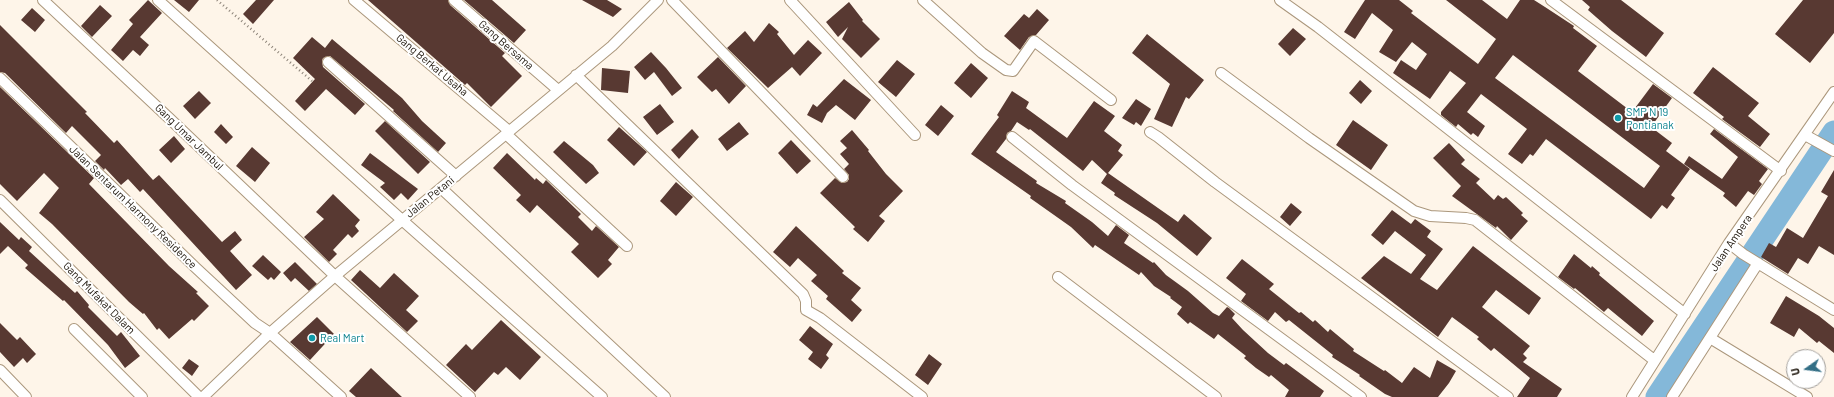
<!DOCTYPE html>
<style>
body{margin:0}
#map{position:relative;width:1834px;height:397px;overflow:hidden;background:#fef5e9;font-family:Barlow,sans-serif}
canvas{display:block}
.north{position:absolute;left:1786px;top:349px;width:40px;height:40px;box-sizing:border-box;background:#fff;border:1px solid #a3a09c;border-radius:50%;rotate:256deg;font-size:11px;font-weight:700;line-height:16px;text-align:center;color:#191107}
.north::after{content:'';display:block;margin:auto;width:14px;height:18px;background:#326e85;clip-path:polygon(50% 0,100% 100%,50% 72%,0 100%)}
</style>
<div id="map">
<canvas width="1834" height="397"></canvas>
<div class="north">U</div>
</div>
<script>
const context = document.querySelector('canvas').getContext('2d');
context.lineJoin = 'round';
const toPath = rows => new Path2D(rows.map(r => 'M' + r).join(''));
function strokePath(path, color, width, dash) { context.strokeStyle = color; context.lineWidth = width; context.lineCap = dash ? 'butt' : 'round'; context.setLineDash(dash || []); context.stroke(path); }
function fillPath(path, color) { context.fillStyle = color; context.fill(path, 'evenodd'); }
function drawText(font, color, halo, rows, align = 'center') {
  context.font = font + ' Barlow,sans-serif'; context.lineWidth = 4; context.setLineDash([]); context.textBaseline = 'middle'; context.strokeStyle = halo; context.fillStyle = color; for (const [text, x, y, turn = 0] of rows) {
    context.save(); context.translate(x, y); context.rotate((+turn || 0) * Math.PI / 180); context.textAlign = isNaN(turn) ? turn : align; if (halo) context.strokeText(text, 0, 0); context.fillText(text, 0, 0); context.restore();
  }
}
const river = toPath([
 [1657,397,1834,132]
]);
const building = toPath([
 [148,0,162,13,140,37,149,45,140,56,133,50,123,61,111,50,133,24,129,20],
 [174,0,199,0,189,12],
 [256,0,274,0,253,24,243,14],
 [368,0,448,0,450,5,505,53,502,56,522,76,491,107,467,83,465,85],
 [464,0,492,0,526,30,514,43],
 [582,0,607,0,622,9,613,17],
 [1365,0,1399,0,1413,11,1411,13,1478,64,1496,39,1446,0,1482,0,1507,19,1520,0,1534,0,1545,7,1574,26,1573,28,1597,46,1578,71,1632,112,1653,84,1672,98,1651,127,1672,143,1666,151,1690,169,1671,195,1675,198,1667,209,1662,205,1651,219,1546,139,1533,156,1530,154,1522,164,1508,154,1527,129,1481,94,1467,112,1485,126,1478,137,1473,133,1471,135,1458,124,1456,127,1441,115,1441,112,1466,83,1450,71,1430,99,1393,73,1401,60,1416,70,1427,54,1412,42,1396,62,1379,52,1393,30,1372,13,1355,39,1344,32],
 [1513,55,1660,166,1644,188,1495,78],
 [1582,0,1621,0,1664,33,1646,57,1612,31,1588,10,1590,7],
 [1803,0,1834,0,1834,33,1810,63,1775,34],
 [849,2,863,20,862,21,880,39,861,58,842,39,848,27,838,37,826,22],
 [100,5,112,16,92,37,81,26],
 [32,8,45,20,35,32,21,20],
 [1037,9,1049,20,1036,35,1029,37,1020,50,1004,36,1024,14,1029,18],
 [769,23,779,32,777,34,794,55,808,40,822,53,800,76,792,67,768,88,727,48,745,31,754,42],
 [0,25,87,112,85,113,114,143,117,140,153,180,159,175,222,242,235,231,242,240,230,251,252,275,236,290,143,189,140,192,128,179,121,185,105,168,104,170,95,161,101,155,72,126,66,133,5,73,0,72],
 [1293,28,1306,39,1290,56,1278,44],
 [1147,34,1204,80,1189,99,1186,97,1172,127,1154,119,1170,84,1132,53],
 [312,37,325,48,332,39,402,98,422,121,446,143,438,152,393,111,394,110,330,56,323,58,322,61,323,67,365,104,355,115,326,89,305,111,295,101,315,79,293,58],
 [651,52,666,68,682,88,672,96,654,72,645,80,634,67],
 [718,57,746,86,729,104,716,89,712,92,697,77],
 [897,60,915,74,896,97,878,82],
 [971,63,988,78,971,98,954,83],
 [1713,67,1759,103,1748,116,1770,134,1760,147,1722,119,1724,117,1693,93],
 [602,68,630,71,628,93,601,90],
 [844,79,871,100,855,120,836,105,827,113,822,123,807,115,813,104,817,107],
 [1360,80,1372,91,1361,104,1349,93],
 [0,87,94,178,89,184,169,266,198,292,196,293,209,306,194,321,192,319,169,339,159,328,157,330,144,313,143,314,129,302,52,224,39,213,59,188,44,173,17,201,0,184],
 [199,91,211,103,195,119,183,106],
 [1012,91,1029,102,1026,108,1067,138,1094,101,1115,116,1104,131,1122,145,1118,151,1123,155,1108,173,1178,222,1184,214,1212,238,1197,256,1157,223,1114,195,1115,193,1101,183,1107,174,1092,160,1083,171,1030,129,1029,130,1017,122,1011,131,1007,133,1006,139,996,152,1037,181,1036,183,1066,201,1065,203,1092,222,1108,236,1116,225,1129,235,1124,243,1153,263,1154,262,1166,275,1188,291,1213,313,1219,316,1227,307,1229,308,1235,314,1232,318,1243,330,1268,353,1284,365,1286,363,1324,391,1320,397,1285,397,1289,390,1271,375,1269,377,1256,368,1244,358,1246,356,1218,334,1214,339,1190,322,1188,324,1177,314,1182,307,1170,298,1171,297,1154,286,1141,272,1139,275,1095,245,1093,248,1071,227,1030,198,1031,196,971,154,999,117,997,115],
 [1136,99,1151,109,1141,126,1136,122,1134,125,1122,118],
 [660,104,674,122,657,135,643,117],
 [941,105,954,116,938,136,925,125],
 [1353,120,1388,145,1371,170,1336,145],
 [385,121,430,162,418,174,375,131],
 [739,122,749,134,727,151,718,139],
 [221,124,233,137,226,144,214,132],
 [619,127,647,152,634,166,607,140],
 [692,129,699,137,679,159,671,150],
 [1714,129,1768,169,1759,181,1762,184,1754,195,1748,191,1736,207,1723,196,1725,193,1684,164,1689,156,1722,179,1738,157,1710,134],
 [852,130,869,150,868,151,886,174,903,191,879,216,885,221,868,242,853,229,855,227,820,193,835,178,842,183,847,182,849,179,849,175,844,169,849,164,840,154,847,148,840,141],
 [174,136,185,149,171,163,159,150],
 [791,140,811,161,797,174,778,153],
 [564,141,593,165,599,173,586,184,553,152],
 [1449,143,1465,160,1461,164,1480,179,1476,183,1494,200,1498,195,1503,199,1506,197,1523,213,1521,215,1528,221,1511,240,1497,226,1496,228,1452,196,1461,186,1433,158],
 [252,147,270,163,255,182,236,166],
 [370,153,418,189,408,200,401,193,394,200,380,187,385,183,361,165],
 [507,153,535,180,536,178,543,184,546,180,581,214,578,217,592,231,596,226,619,247,608,260,612,264,598,278,571,252,579,244,537,205,530,213,516,200,521,195,493,168],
 [1834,170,1834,255,1819,246,1808,264,1798,258,1788,274,1761,257,1769,243,1776,247,1787,228,1803,238,1828,196,1821,192],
 [676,182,693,197,676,216,660,201],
 [333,194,360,220,355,226,359,231,352,238,348,234,333,250,337,254,329,262,304,237,324,219,316,212],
 [1291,203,1302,212,1290,226,1280,217],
 [1392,210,1411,224,1415,219,1431,231,1427,237,1443,249,1420,279,1437,290,1473,246,1541,298,1529,315,1496,290,1482,307,1530,346,1523,354,1527,358,1523,362,1562,389,1557,397,1517,397,1530,378,1494,348,1491,351,1477,339,1479,337,1452,317,1438,337,1361,278,1384,256,1411,274,1426,255,1395,231,1383,245,1371,235],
 [0,222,19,240,21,237,32,247,29,251,75,293,77,291,89,305,88,307,117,336,121,332,140,356,125,368,108,345,64,300,63,301,25,268,28,265,8,246,0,254],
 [796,226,844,271,842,273,861,288,851,300,862,310,852,322,826,299,828,296,811,281,817,275,798,258,790,267,773,252],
 [1574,254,1591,268,1592,266,1600,273,1599,275,1654,321,1642,336,1608,308,1604,312,1575,288,1574,289,1558,277],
 [263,255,281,272,274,280,271,277,268,280,252,266],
 [1242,259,1274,284,1269,289,1299,313,1301,312,1313,322,1315,320,1328,332,1330,329,1354,349,1353,351,1384,371,1385,370,1402,383,1414,367,1430,378,1437,360,1456,371,1449,383,1438,397,1392,397,1385,394,1359,376,1360,375,1332,357,1333,355,1289,320,1286,322,1275,312,1268,321,1241,301,1246,294,1226,278],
 [295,262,317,284,309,291,295,278,291,282,283,273],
 [360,270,380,288,394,273,419,296,406,310,418,321,407,332,351,280],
 [1786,296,1819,316,1834,328,1834,353,1819,341,1817,343,1799,328,1794,337,1770,323],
 [317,317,334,334,310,360,290,342],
 [501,320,541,357,520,380,506,367,498,375,494,372,475,392,446,365,466,344,472,350],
 [0,323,17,340,20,337,36,354,27,363,23,358,14,367,0,352],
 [810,326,833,344,826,355,829,358,821,369,808,359,813,352,799,340],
 [929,354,942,364,928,385,915,375],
 [189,359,199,366,192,376,182,368],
 [371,368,389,385,402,397,356,397,349,391]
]);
const path = toPath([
 [217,0,312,81]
]);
const street = toPath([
 [43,0,170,119,335,276,470,397],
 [158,0,402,220,602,397],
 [354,0,509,131],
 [454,0,558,90],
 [672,0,843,177],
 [790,0,915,135],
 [923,0,982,53,1006,70,1013,71,1034,41,1111,100],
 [1280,0,1318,27,1685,314],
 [1551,0,1781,171],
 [328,62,456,176],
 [1221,73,1309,138,1414,211,1430,216,1466,218,1475,220,1654,360],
 [576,75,803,294,806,301,806,310,820,318,922,397],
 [0,78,196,268,255,323,270,333,341,397],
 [1150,132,1158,137,1215,182,1508,397],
 [506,134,627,246],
 [1805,135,1834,151],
 [1012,137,1072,185,1361,397],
 [441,188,665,397],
 [0,200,199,397],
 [1729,243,1743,254,1834,310],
 [1058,277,1216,397],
 [74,329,142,397],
 [1710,338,1807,397],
 [0,370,26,397],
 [203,397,270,333,335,276,612,46,658,0],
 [1632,397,1729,243,1834,92],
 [1672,397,1758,263]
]);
const markers = [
 [1618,118,4,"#0f9aa8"],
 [312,338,4,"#0f9aa8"]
];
const streetNames = [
 ["Gang Bersama",506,45,41],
 ["Gang Berkat Usaha",432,65,40],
 ["Gang Umar Jambul",189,137,44],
 ["Jalan Petani",430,197,-39],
 ["Jalan Sentarum Harmony Residence",133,207,44],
 ["Jalan Ampera",1731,243,-56],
 ["Gang Mufakat Dalam",99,298,45]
];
const cultureNames = [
 ["SMP N 19",1626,112],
 ["Pontianak",1626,125],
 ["Real Mart",320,338]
];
strokePath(river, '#84b8d9', 23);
fillPath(building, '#583932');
strokePath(street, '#ab977c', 12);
strokePath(path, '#8c8378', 2.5, [1, 3]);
strokePath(street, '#fff', 10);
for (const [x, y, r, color] of markers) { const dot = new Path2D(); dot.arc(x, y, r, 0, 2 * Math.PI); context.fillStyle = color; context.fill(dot); strokePath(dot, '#fff', 1.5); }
drawText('11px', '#191107', '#fff', streetNames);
drawText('11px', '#0d838f', '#fff', cultureNames, 'left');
</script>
